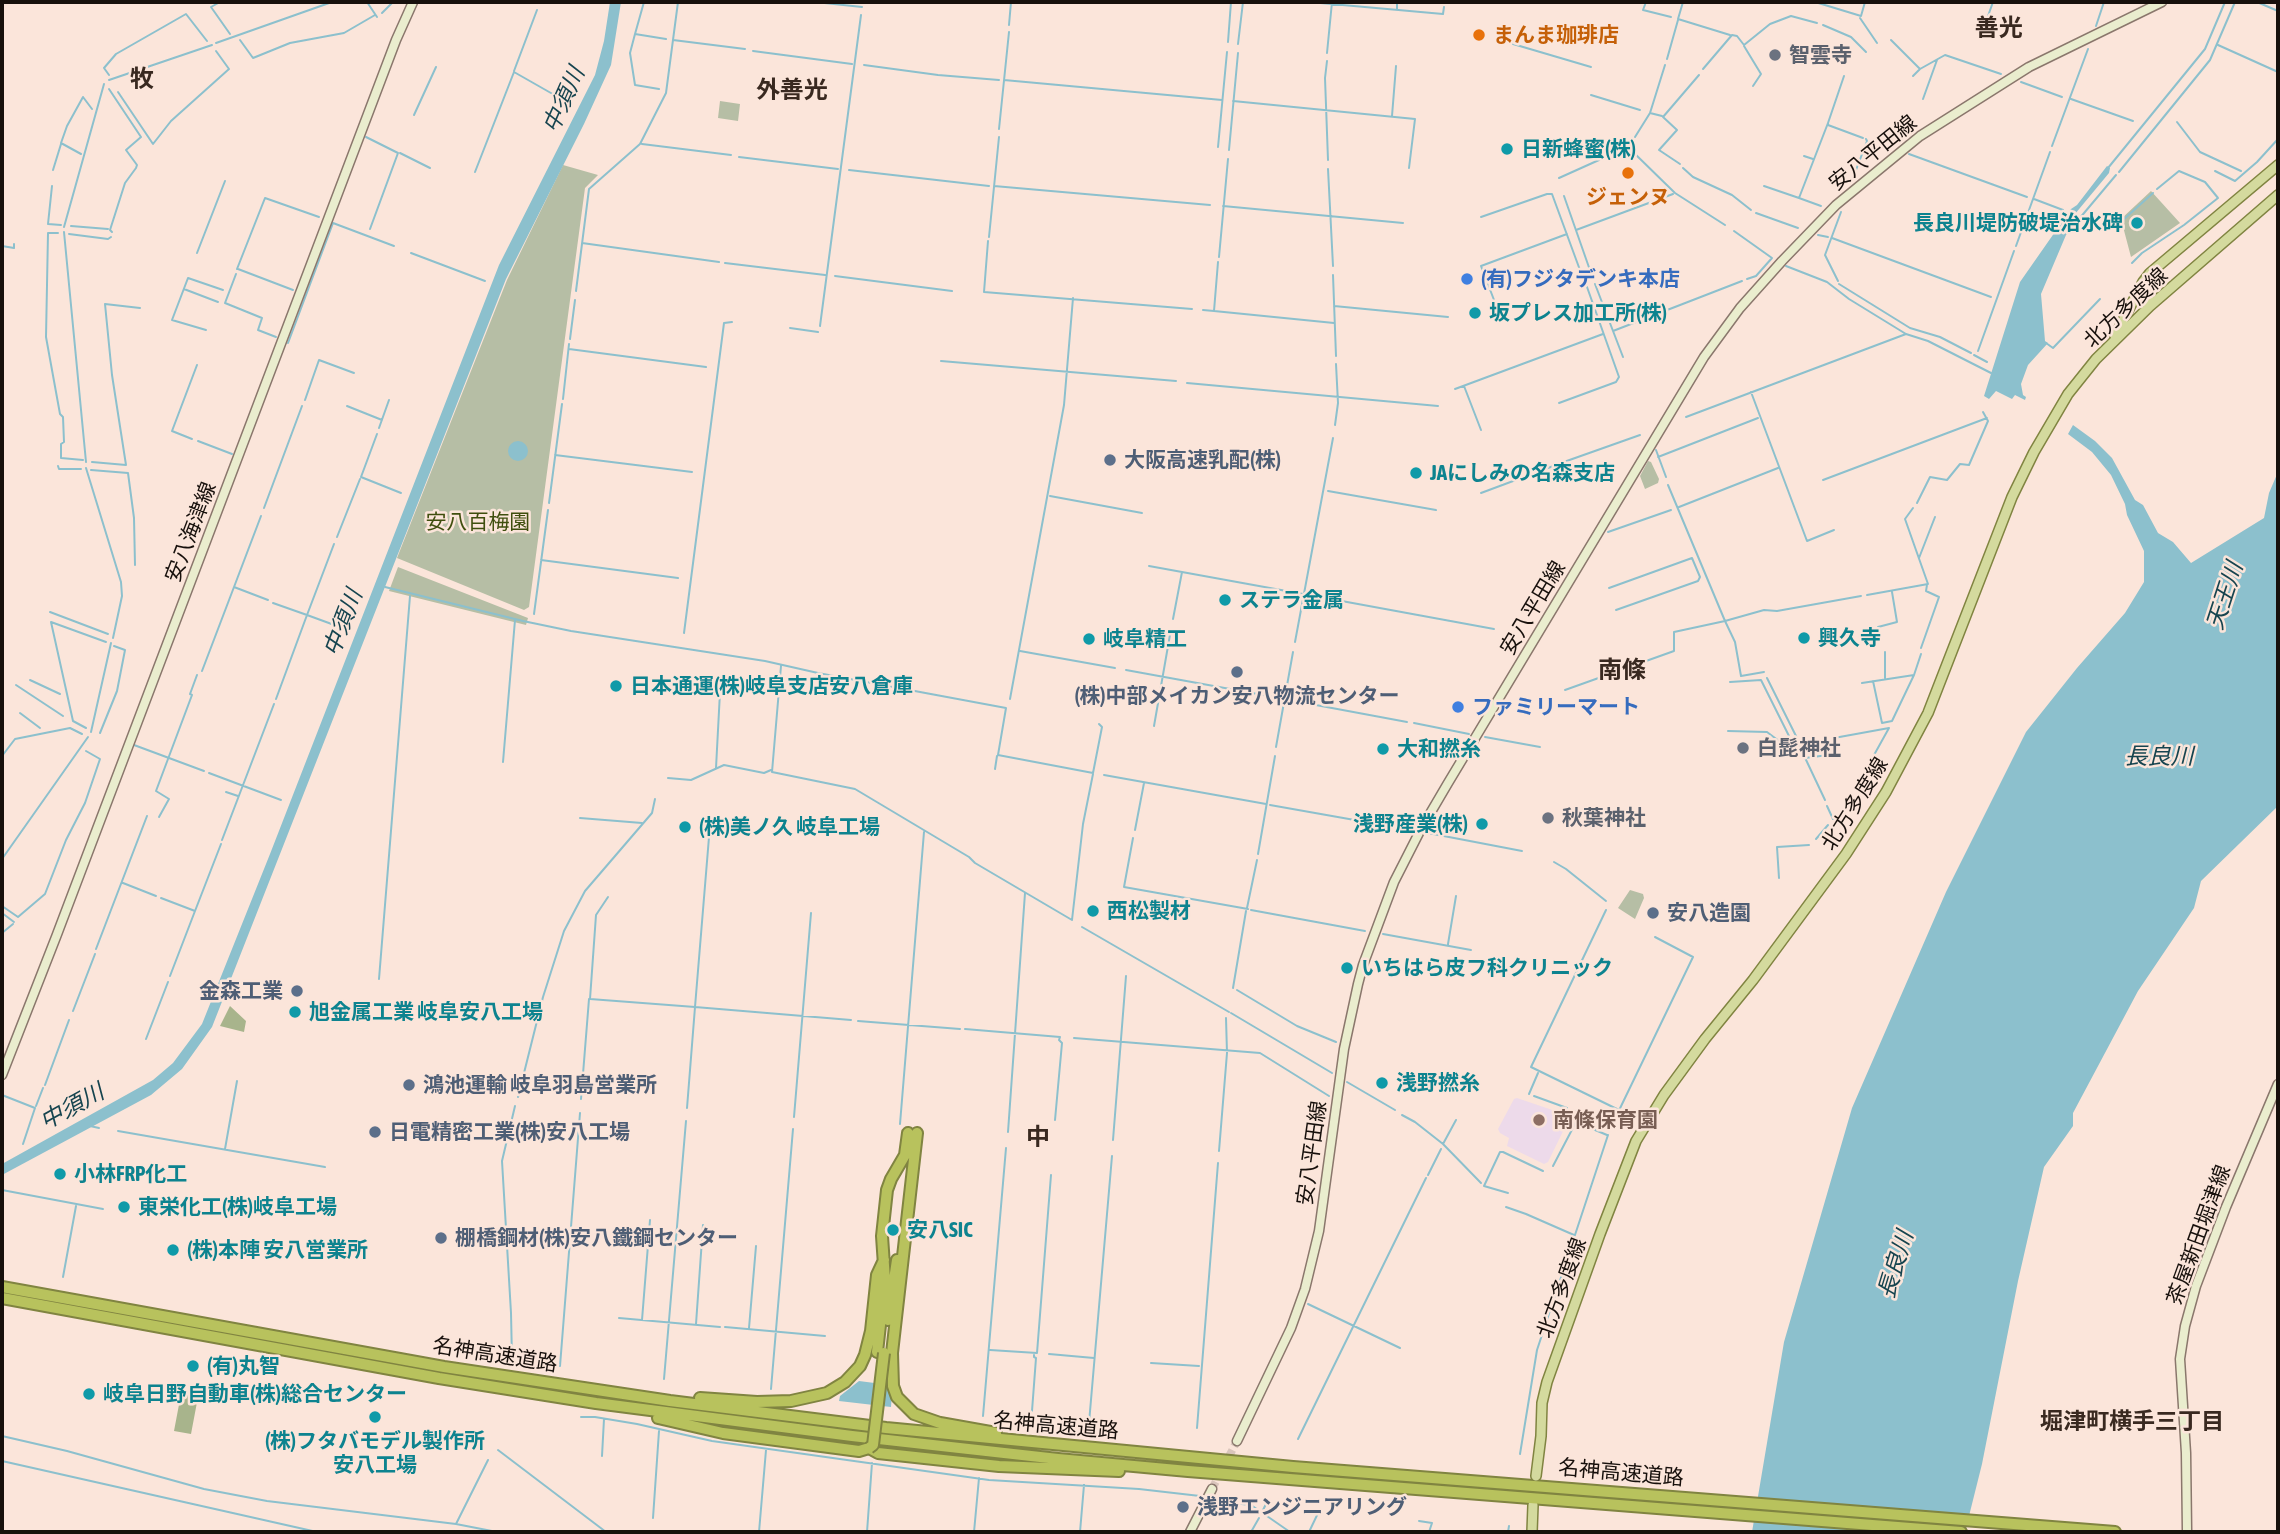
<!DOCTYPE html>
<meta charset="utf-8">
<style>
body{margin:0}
#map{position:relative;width:2280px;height:1534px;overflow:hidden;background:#fbe5da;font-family:"Asap Condensed",sans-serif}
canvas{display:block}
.frame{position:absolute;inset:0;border:4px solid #17100c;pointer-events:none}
</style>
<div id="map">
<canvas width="2280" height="1534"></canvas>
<div class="frame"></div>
</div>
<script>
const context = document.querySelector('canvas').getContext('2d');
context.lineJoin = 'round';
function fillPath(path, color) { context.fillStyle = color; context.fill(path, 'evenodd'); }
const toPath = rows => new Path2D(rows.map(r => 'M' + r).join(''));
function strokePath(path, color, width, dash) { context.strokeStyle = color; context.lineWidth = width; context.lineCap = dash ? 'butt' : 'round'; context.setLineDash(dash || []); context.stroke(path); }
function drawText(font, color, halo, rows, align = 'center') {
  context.font = font + ' "Asap Condensed","Noto Sans JP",sans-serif'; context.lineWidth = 5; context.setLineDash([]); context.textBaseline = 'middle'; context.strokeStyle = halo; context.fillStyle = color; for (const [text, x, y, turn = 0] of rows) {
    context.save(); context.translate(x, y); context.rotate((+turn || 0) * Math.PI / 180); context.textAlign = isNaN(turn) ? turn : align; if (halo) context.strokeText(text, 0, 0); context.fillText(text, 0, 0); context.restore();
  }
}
const education = toPath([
 [1517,1098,1567,1115,1569,1119,1548,1162,1544,1164,1507,1146,1509,1138,1500,1133,1498,1129,1514,1099]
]);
const green = toPath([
 [720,101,740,104,738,121,718,118],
 [563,165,598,175,585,188,529,607,524,610,397,558,507,280],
 [2151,191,2180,223,2131,257,2121,219],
 [1648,461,1651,462,1659,479,1658,483,1645,489,1640,476],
 [398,567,528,618,526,625,389,591],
 [1630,890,1643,894,1644,898,1635,919,1618,908]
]);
const forest = toPath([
 [230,1006,246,1021,244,1032,220,1026],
 [181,1394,198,1397,191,1434,174,1431]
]);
const water = toPath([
 [610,2,621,2,611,65,584,124,506,279,212,1027,182,1069,151,1095,2,1175,2,1164,153,1080,173,1063,202,1024,270,854,499,265,595,75,604,41],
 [2107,166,2110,168,2109,173,2070,220,2074,225,2066,235,2041,294,2045,341,2048,343,2028,365,2021,384,2023,395,2026,397,2025,400,2015,395,2012,399,1996,391,1989,399,1984,396,2020,282,2071,209,2077,205],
 [2073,425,2095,441,2112,458,2135,500,2143,505,2158,533,2173,542,2191,563,2264,518,2269,493,2278,472,2278,806,2201,881,2194,908,2138,991,2073,1113,2073,1126,2044,1167,2018,1281,1982,1464,1965,1532,1752,1532,1784,1342,1852,1108,1946,892,2026,732,2077,668,2125,613,2144,582,2144,551,2127,515,2125,504,2111,475,2092,452,2068,434],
 '508 451a10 10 0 1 1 20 0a10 10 0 1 1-20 0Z',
 [859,1381,890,1385,892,1393,891,1407,839,1401,840,1396]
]);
const stream = toPath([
 [220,2,211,7,230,34],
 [367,2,377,17],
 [644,2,635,34,666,39],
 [815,2,862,7],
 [1309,2,1443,14,1444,7],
 [1646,2,1643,10,1671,17],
 [1683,2,1678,19,1730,35],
 [1815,2,1861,16,1865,2],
 [2257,2,2278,11],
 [1397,10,1397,2],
 [382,13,393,2],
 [1988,16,1993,2],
 [1860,18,1877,43],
 [1009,25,1011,2],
 [1823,25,1851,37,1866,52],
 [2096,26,2104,2],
 [635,34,630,53,635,85,659,89],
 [240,40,253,58,290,43,344,33,375,15],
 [673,40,745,49],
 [1891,40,1920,69],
 [1228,42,1231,2],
 [216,43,332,2],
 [1238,44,1243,2],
 [1513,44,1591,67],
 [2218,45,2278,72],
 [1744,46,1761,74,1753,86],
 [753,51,852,64],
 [1327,53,1332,2],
 [1667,59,1678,20],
 [1327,61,1325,78,1328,160],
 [864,65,938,75,999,80],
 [1703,69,1732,35,1737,36,1744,45,1770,24,1791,16,1817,23],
 [514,71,537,10],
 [109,75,104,68,116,54,186,14,207,41],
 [1844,76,1828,123,1828,125,1863,138],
 [1913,76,1920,69,1945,55,2001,74],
 [109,80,212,45],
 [1004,80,1222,100],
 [2021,82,2062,97],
 [109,89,141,137,126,150,137,165,136,168,125,183,110,230,112,232],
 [118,92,153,144,171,121,229,69,216,51],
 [1591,95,1640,110],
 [1923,99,1937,60],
 [2071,99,2133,121],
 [1233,101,1415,119,1409,168],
 [1650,113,1665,65],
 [414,115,436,67],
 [1392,116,1396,66],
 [2177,122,2200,152,2241,171],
 [999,129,1009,32],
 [366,137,398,153,370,229],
 [1635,137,1650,113,1662,116],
 [642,144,731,155],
 [2052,146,2088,49],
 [1218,147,1227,52],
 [1229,150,1238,53],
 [1632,151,1675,193,1725,225],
 [400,153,430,168],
 [81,154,61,143,67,126,83,97,92,109],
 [1909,154,2027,197],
 [1804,156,1813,159],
 [739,157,838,169],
 [1680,164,1659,150,1677,130,1663,117,1699,75],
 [1683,168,1693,177,1732,195,1751,210],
 [2108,168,2205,49,2225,2],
 [1328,169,1333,266],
 [53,170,61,144],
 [849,170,989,186],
 [2215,171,2235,181,2257,162,2278,139],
 [475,172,514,72,572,105],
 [2119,172,2210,60,2235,2],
 [1559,178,1599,160,1619,144],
 [1853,178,1867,141,1866,139],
 [52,186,48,224,61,225],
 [994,186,1210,205],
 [1764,186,1799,198],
 [1564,196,1592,276],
 [2034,199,2063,210],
 [1223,206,1403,223],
 [1821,206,1799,198,1828,123],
 [1756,213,1798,228],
 [1481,217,1547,194,1552,194,1584,281],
 [2123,220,2153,193],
 [2074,225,2116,175],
 [71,226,108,229],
 [64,227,104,84],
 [1576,230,1673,194],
 [1734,231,1772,258,1756,276,1747,279],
 [64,232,86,462],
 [58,233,48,233,46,337,60,414,63,417,64,442,61,444,61,458,83,460],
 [69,234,108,239,111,237],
 [1818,235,1828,237],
 [989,237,999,137],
 [1832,238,1991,297],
 [988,241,984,292,1192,309],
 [582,243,719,262],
 [2,246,14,248,14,244],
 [2016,246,2050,152],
 [197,253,225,181],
 [411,253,485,281],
 [1219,257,1228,159],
 [725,263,825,275],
 [2132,263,2142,253,2184,225,2218,198,2205,182,2179,171,2157,189],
 [1786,266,1827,282,1849,299,1906,334,1928,341,1991,373],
 [237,269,265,198,319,217],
 [238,269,293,290],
 [236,274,225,303,262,318,258,330,276,337],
 [1333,275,1336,356],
 [835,276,952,291],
 [1838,281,1825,255,1841,212],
 [1595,284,1623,357],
 [1839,284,1910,328,1940,337,1971,353],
 [184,289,218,302],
 [576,291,589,189,640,144,666,93,678,2],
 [1334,306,1448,317],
 [1203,310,1214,311,1218,262],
 [1214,311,1334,323],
 [1499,313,1481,266,1567,234],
 [820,326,861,15],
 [790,328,818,332],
 [206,330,172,320,188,278,223,290],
 [1613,331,1742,281],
 [570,339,575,300],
 [288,343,333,223,394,246],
 [2046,343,2053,348,2100,299],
 [569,349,706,367],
 [1978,351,2014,251],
 [1974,355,1987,362],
 [941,361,1176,381],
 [1187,383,1438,406],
 [1464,386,1481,430],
 [1455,389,1603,334],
 [1751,392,1807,541,1834,530],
 [563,399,569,344],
 [305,400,319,360,354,373],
 [1559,403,1616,382,1619,377,1587,287],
 [347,406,382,420],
 [1686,417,1906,334],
 [1335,425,1338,403,1336,364],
 [379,428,389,400],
 [377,434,361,477,401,493],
 [192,439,172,431,197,365],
 [198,441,232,454],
 [1656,450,1666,477],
 [555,455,692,472],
 [1658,457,1758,418],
 [92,462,126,465,112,375,105,304,140,308],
 [1561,463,1640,435],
 [58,466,59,469,81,469],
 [86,468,121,582,122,596,113,638],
 [91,470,128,473,134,518,135,565],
 [1823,480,1987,418],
 [1328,491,1436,510],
 [1481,493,1556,465],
 [1050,496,1142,513],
 [549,503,562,404],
 [1917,503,1930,477,1947,480,1960,464,1969,465,1988,421,1983,412],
 [1679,507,1778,468],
 [264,508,302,406],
 [261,516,234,587,268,600],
 [1608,532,1671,510],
 [337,537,360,479],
 [334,544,307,615,348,630],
 [1919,558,1935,517],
 [541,560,678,578],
 [1149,566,1182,572],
 [385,587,523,621,571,631,765,661,818,673,1006,708,998,755,1093,773,1102,727,1099,724],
 [1609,588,1692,558,1700,577,1698,581,1616,610],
 [1309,595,1494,629],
 [1867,595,1928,584,1905,519,1913,508],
 [273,603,307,615,276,699],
 [50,612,108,634],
 [534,614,548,510],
 [1173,619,1182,572,1303,594],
 [1878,627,1897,622,1892,592],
 [684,633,724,323,732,322],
 [1295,642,1333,438],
 [1921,648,1939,597,1926,591,1927,585],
 [1020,651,1115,668],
 [781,666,772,772,855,789,969,857,975,863,1072,920,1083,824,1093,774],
 [1126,670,1285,699],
 [202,671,234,587],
 [1764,672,1741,676,1735,642,1725,621,1764,610,1777,611,1861,596],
 [1767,678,1797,738],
 [1885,678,1885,652],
 [30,680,60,694],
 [1873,681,1882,723,1892,721,1914,675],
 [1862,683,1914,675,1921,654],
 [16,685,63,716],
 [1565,690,1674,651,1674,632,1725,621,1668,485],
 [1010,699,1064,405,1073,298],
 [1289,700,1407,722],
 [20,713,40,728],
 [1414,723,1469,734],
 [1154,726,1171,629],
 [86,728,73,721,51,622,106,642],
 [1728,731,1767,732,1779,741,1790,738,1761,680,1730,682],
 [91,732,111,643],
 [100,733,117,691,125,650,114,646],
 [1485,737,1540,747],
 [134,745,204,771],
 [1799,745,1825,800],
 [1276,747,1293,652],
 [2,756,15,739,70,728,82,734],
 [1805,758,1836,754,1834,738,1889,728,1874,755],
 [503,762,515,620],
 [716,768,720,692],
 [995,769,997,756],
 [209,773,281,800],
 [1104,775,1266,804],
 [668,778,691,780,724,765,764,773,771,770],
 [1857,786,1872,759],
 [226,792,238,796],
 [1270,805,1411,830],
 [1827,806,1833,819],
 [159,817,169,799,156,791,192,695,190,694,197,675],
 [580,818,642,823],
 [710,825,695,1007,851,1020],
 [1135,830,1144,783],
 [1428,833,1522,851],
 [1133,838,1124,887,1248,909],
 [1816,839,1828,825],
 [222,840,274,704],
 [1258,854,1275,756],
 [2,859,88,737],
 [1554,862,1566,869,1606,901],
 [1779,878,1777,847,1809,845],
 [123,883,156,896],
 [608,897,596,915,590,999,695,1007,687,1108],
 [161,898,195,911,170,976],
 [2,906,18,917,45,894,66,840,85,803,100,759,86,751],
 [1247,908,1257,860],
 [1251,910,1365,931],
 [1606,910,1531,1067,1619,1110],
 [195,911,221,844],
 [2,913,14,922],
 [1082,927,1229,1012],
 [2,933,13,924],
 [1383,934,1471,950],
 [1448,944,1456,896],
 [96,949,147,816],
 [379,979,410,596],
 [1233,988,1246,911],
 [1237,990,1297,1026,1336,1042],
 [73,1011,95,954],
 [1231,1013,1332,1073],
 [858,1021,960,1029],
 [965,1029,1060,1037,1059,1040,1062,1043,1055,1120],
 [1074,1038,1260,1053,1329,1096],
 [146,1039,168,982],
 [1347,1082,1395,1110],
 [45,1085,69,1020],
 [1529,1094,1538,1073],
 [2,1095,35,1108,23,1144],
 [1534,1096,1567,1108],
 [518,1097,543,997,564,931,585,891,652,813,655,799],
 [581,1099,589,999],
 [36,1106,43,1088],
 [1572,1110,1610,1126],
 [1402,1115,1415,1122,1443,1144,1481,1183],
 [794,1117,811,913],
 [900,1124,924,832],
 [90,1126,99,1128],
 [1611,1127,1693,957,1655,937],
 [118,1131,325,1167],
 [1008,1132,1025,893],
 [1113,1140,1126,976],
 [1443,1144,1456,1120],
 [225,1149,237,1081],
 [1219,1151,1227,1053,1226,1018],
 [1553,1166,1576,1122,1607,1135],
 [1428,1175,1441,1149],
 [2,1190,103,1209],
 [1508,1193,1484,1186,1500,1152,1503,1152,1543,1171],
 [1506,1207,1526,1214,1574,1235],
 [63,1277,76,1206],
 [1308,1304,1400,1348],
 [619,1318,720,1327],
 [642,1320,650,1220],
 [696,1324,703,1225],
 [725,1327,825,1336],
 [749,1328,756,1246],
 [990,1350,1037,1353,1051,1175],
 [1049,1354,1094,1358],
 [512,1359,511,1313,502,1161,515,1106],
 [1151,1363,1199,1366],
 [560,1366,580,1113],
 [664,1379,686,1121],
 [771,1389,793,1129],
 [1032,1411,1036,1358,1034,1357,1034,1355],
 [983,1416,1006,1148],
 [581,1417,595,1417,637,1424,712,1441,989,1480,1139,1489,1200,1496],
 [1089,1423,1112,1156],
 [1197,1428,1218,1163],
 [2,1436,67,1451,204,1489,267,1501,456,1524,497,1532],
 [1298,1439,1426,1178],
 [498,1450,606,1532],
 [1520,1454,1537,1350,1608,1135],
 [602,1456,604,1419],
 [2,1461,317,1532],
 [1214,1501,1251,1505,1290,1532],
 [1262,1512,1267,1502],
 [653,1518,659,1431],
 [1419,1521,1432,1523,1429,1532],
 [456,1524,488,1460],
 [759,1532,766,1450],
 [867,1532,872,1463],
 [974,1532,979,1478],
 [1080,1532,1084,1485],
 [1251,1532,1259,1518],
 [1309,1532,1320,1509],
 [1508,1532,1509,1526]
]);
const secondaryTunnel = toPath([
 [1212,1489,1237,1441]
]);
const secondary = toPath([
 [2,1075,56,937,396,40,413,2],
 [1237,1441,1291,1328,1305,1289,1319,1231,1344,1049,1358,984,1363,965,1394,882,1421,829,1448,783,1704,357,1740,308,1782,261,1836,205,1920,136,2029,67,2162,2],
 [2187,1530,2186,1453,2180,1359,2185,1326,2196,1286,2226,1207,2278,1084],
 [1190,1532,1212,1489]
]);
const primary = toPath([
 [2150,306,2148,296,2148,285,2152,274],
 [2115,336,2143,282,2150,273,2278,165],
 [1536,1476,1541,1436,1542,1403,1547,1382,1600,1234,1636,1141,1664,1095,1705,1039,1753,980,1846,854,1886,792,1928,713,2012,497,2034,452,2068,394,2096,359,2150,306,2278,195],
 [1532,1532,1533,1505]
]);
const motorway = toPath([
 [917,1133,892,1353,893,1386,897,1397,914,1414,940,1423,996,1433],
 [2,1287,444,1367,670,1401,886,1428,1293,1467,2115,1532],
 [2,1298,439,1378,596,1403,852,1436,1058,1459,1188,1471,1961,1532],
 [888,1320,897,1260],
 [877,1352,885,1280,882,1236,887,1190,891,1179,905,1155,908,1133],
 [700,1398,757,1402,791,1401,827,1393,845,1382,860,1366,865,1355,871,1331,877,1275,884,1260],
 [658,1418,723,1433,859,1451,869,1448,878,1453,999,1466,1119,1471]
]);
const motorwayBridge = toPath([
 [869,1448,873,1445,884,1353]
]);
const markers = [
 [1479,35,7,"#e8710a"],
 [1775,55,7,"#6b7280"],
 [1507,149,7,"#0f9aa8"],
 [1628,173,7,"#e8710a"],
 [2137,223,7,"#0f9aa8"],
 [1467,279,7,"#3f7fe0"],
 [1475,313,7,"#0f9aa8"],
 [1110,460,7,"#5c6f8a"],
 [1416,473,7,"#0f9aa8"],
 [1225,600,7,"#0f9aa8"],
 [1804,638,7,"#0f9aa8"],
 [1089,639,7,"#0f9aa8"],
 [1237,672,7,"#5c6f8a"],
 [616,686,7,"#0f9aa8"],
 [1458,707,7,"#3f7fe0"],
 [1743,748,7,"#6b7280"],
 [1383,749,7,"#0f9aa8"],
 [1548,818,7,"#6b7280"],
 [1482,824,7,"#0f9aa8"],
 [685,827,7,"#0f9aa8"],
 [1093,911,7,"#0f9aa8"],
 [1653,913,7,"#5c6f8a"],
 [1347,968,7,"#0f9aa8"],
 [297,991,7,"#5c6f8a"],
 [295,1012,7,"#0f9aa8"],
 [1382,1083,7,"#0f9aa8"],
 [409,1085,7,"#5c6f8a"],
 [1539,1120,7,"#8d6e63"],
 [375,1132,7,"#5c6f8a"],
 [60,1174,7,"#0f9aa8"],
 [124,1207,7,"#0f9aa8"],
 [893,1230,7,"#0f9aa8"],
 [441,1238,7,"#5c6f8a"],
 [173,1250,7,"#0f9aa8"],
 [193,1366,7,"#0f9aa8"],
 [89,1394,7,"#0f9aa8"],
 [375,1417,7,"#0f9aa8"],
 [1183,1507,7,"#5c6f8a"]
];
const foodNames = [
 ["まんま珈琲店",1493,35],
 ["ジェンヌ",1628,197,"center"]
];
const worshipNames = [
 ["智雲寺",1789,55],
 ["白髭神社",1757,748],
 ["秋葉神社",1562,818]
];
const cultureNames = [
 ["日新蜂蜜(株)",1521,149],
 ["長良川堤防破堤治水碑",2123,223,"right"],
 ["坂プレス加工所(株)",1489,313],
 ["JAにしみの名森支店",1430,473],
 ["ステラ金属",1239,600],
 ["興久寺",1818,638],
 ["岐阜精工",1103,639],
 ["日本通運(株)岐阜支店安八倉庫",630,686],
 ["大和撚糸",1397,749],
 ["浅野産業(株)",1468,824,"right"],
 ["(株)美ノ久 岐阜工場",699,827],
 ["西松製材",1107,911],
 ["いちはら皮フ科クリニック",1361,968],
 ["旭金属工業 岐阜安八工場",309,1012],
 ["浅野撚糸",1396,1083],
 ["小林FRP化工",74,1174],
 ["東栄化工(株)岐阜工場",138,1207],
 ["安八SIC",907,1230],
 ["(株)本陣 安八営業所",187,1250],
 ["(有)丸智",207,1366],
 ["岐阜日野自動車(株)総合センター",103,1394],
 ["(株)フタバモデル製作所",375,1441,"center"],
 ["安八工場",375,1465,"center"]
];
const streetNames = [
 ["安八平田線",1873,153,-39],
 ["北方多度線",2126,308,-43],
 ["安八海津線",191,532,-69],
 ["安八平田線",1533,608,-59],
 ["北方多度線",1855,804,-58],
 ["安八平田線",1312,1153,-82],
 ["茶屋新田堀津線",2199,1235,-70],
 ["北方多度線",1562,1288,-70],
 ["名神高速道路",495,1355,9],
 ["名神高速道路",1056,1426,5],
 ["名神高速道路",1621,1473,5]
];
const shopNames = [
 ["(有)フジタデンキ本店",1481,279],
 ["ファミリーマート",1472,707]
];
const serviceNames = [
 ["大阪高速乳配(株)",1124,460],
 ["(株)中部メイカン安八物流センター",1237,696,"center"],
 ["安八造園",1667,913],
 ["金森工業",283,991,"right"],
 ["鴻池運輸 岐阜羽島営業所",423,1085],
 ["日電精密工業(株)安八工場",389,1132],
 ["棚橋鋼材(株)安八鐵鋼センター",455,1238],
 ["浅野エンジニアリング",1197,1507]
];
const parkNames = [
 ["安八百梅園",478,522]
];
const educationNames = [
 ["南條保育園",1553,1120]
];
const waterNames = [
 ["中須川",564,100,-66],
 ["天王川",2225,596,-72],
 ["中須川",343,623,-69],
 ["長良川",2159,757],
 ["中須川",72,1107,-29],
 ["長良川",1896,1265,-73]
];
const neighbourhoodNames = [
 ["堀津町横手三丁目",2132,1422]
];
const quarterNames = [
 ["善光",1999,28],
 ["牧",142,79],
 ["外善光",792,90],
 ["南條",1622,670],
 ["中",1038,1137]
];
fillPath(education, '#eddaea');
fillPath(green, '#b6bea5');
fillPath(forest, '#a8b48c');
fillPath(water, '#8cc0cd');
strokePath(stream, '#8cc0cd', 2);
strokePath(secondaryTunnel, '#d9c5bb', 8, [8, 4]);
strokePath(secondary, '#8a776c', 11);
strokePath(primary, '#808441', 12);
strokePath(motorway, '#808441', 14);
strokePath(secondary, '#eaedce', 8);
strokePath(primary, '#d4da9e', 9);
strokePath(motorway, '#b8c25d', 10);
strokePath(motorwayBridge, '#808441', 14, []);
strokePath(motorwayBridge, '#b8c25d', 10);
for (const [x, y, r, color] of markers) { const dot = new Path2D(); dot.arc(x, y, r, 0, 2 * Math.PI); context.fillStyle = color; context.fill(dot); strokePath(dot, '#fbe5da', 2.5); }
drawText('bold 21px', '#c56008', '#fbe5da', foodNames, 'left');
drawText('bold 21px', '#5b616d', '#fbe5da', worshipNames, 'left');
drawText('bold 21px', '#0d838f', '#fbe5da', cultureNames, 'left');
drawText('21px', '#17100c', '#fbe5da', streetNames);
drawText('bold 21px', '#366cbe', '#fbe5da', shopNames, 'left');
drawText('bold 21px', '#4e5e75', '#fbe5da', serviceNames, 'left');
drawText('21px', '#3f4e0e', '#fbe5da', parkNames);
drawText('bold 21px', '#785e54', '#fbe5da', educationNames, 'left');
drawText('italic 23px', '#16444f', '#fbe5da', waterNames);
drawText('bold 23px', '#392920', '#fbe5da', neighbourhoodNames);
drawText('bold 24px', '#392920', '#fbe5da', quarterNames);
</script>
